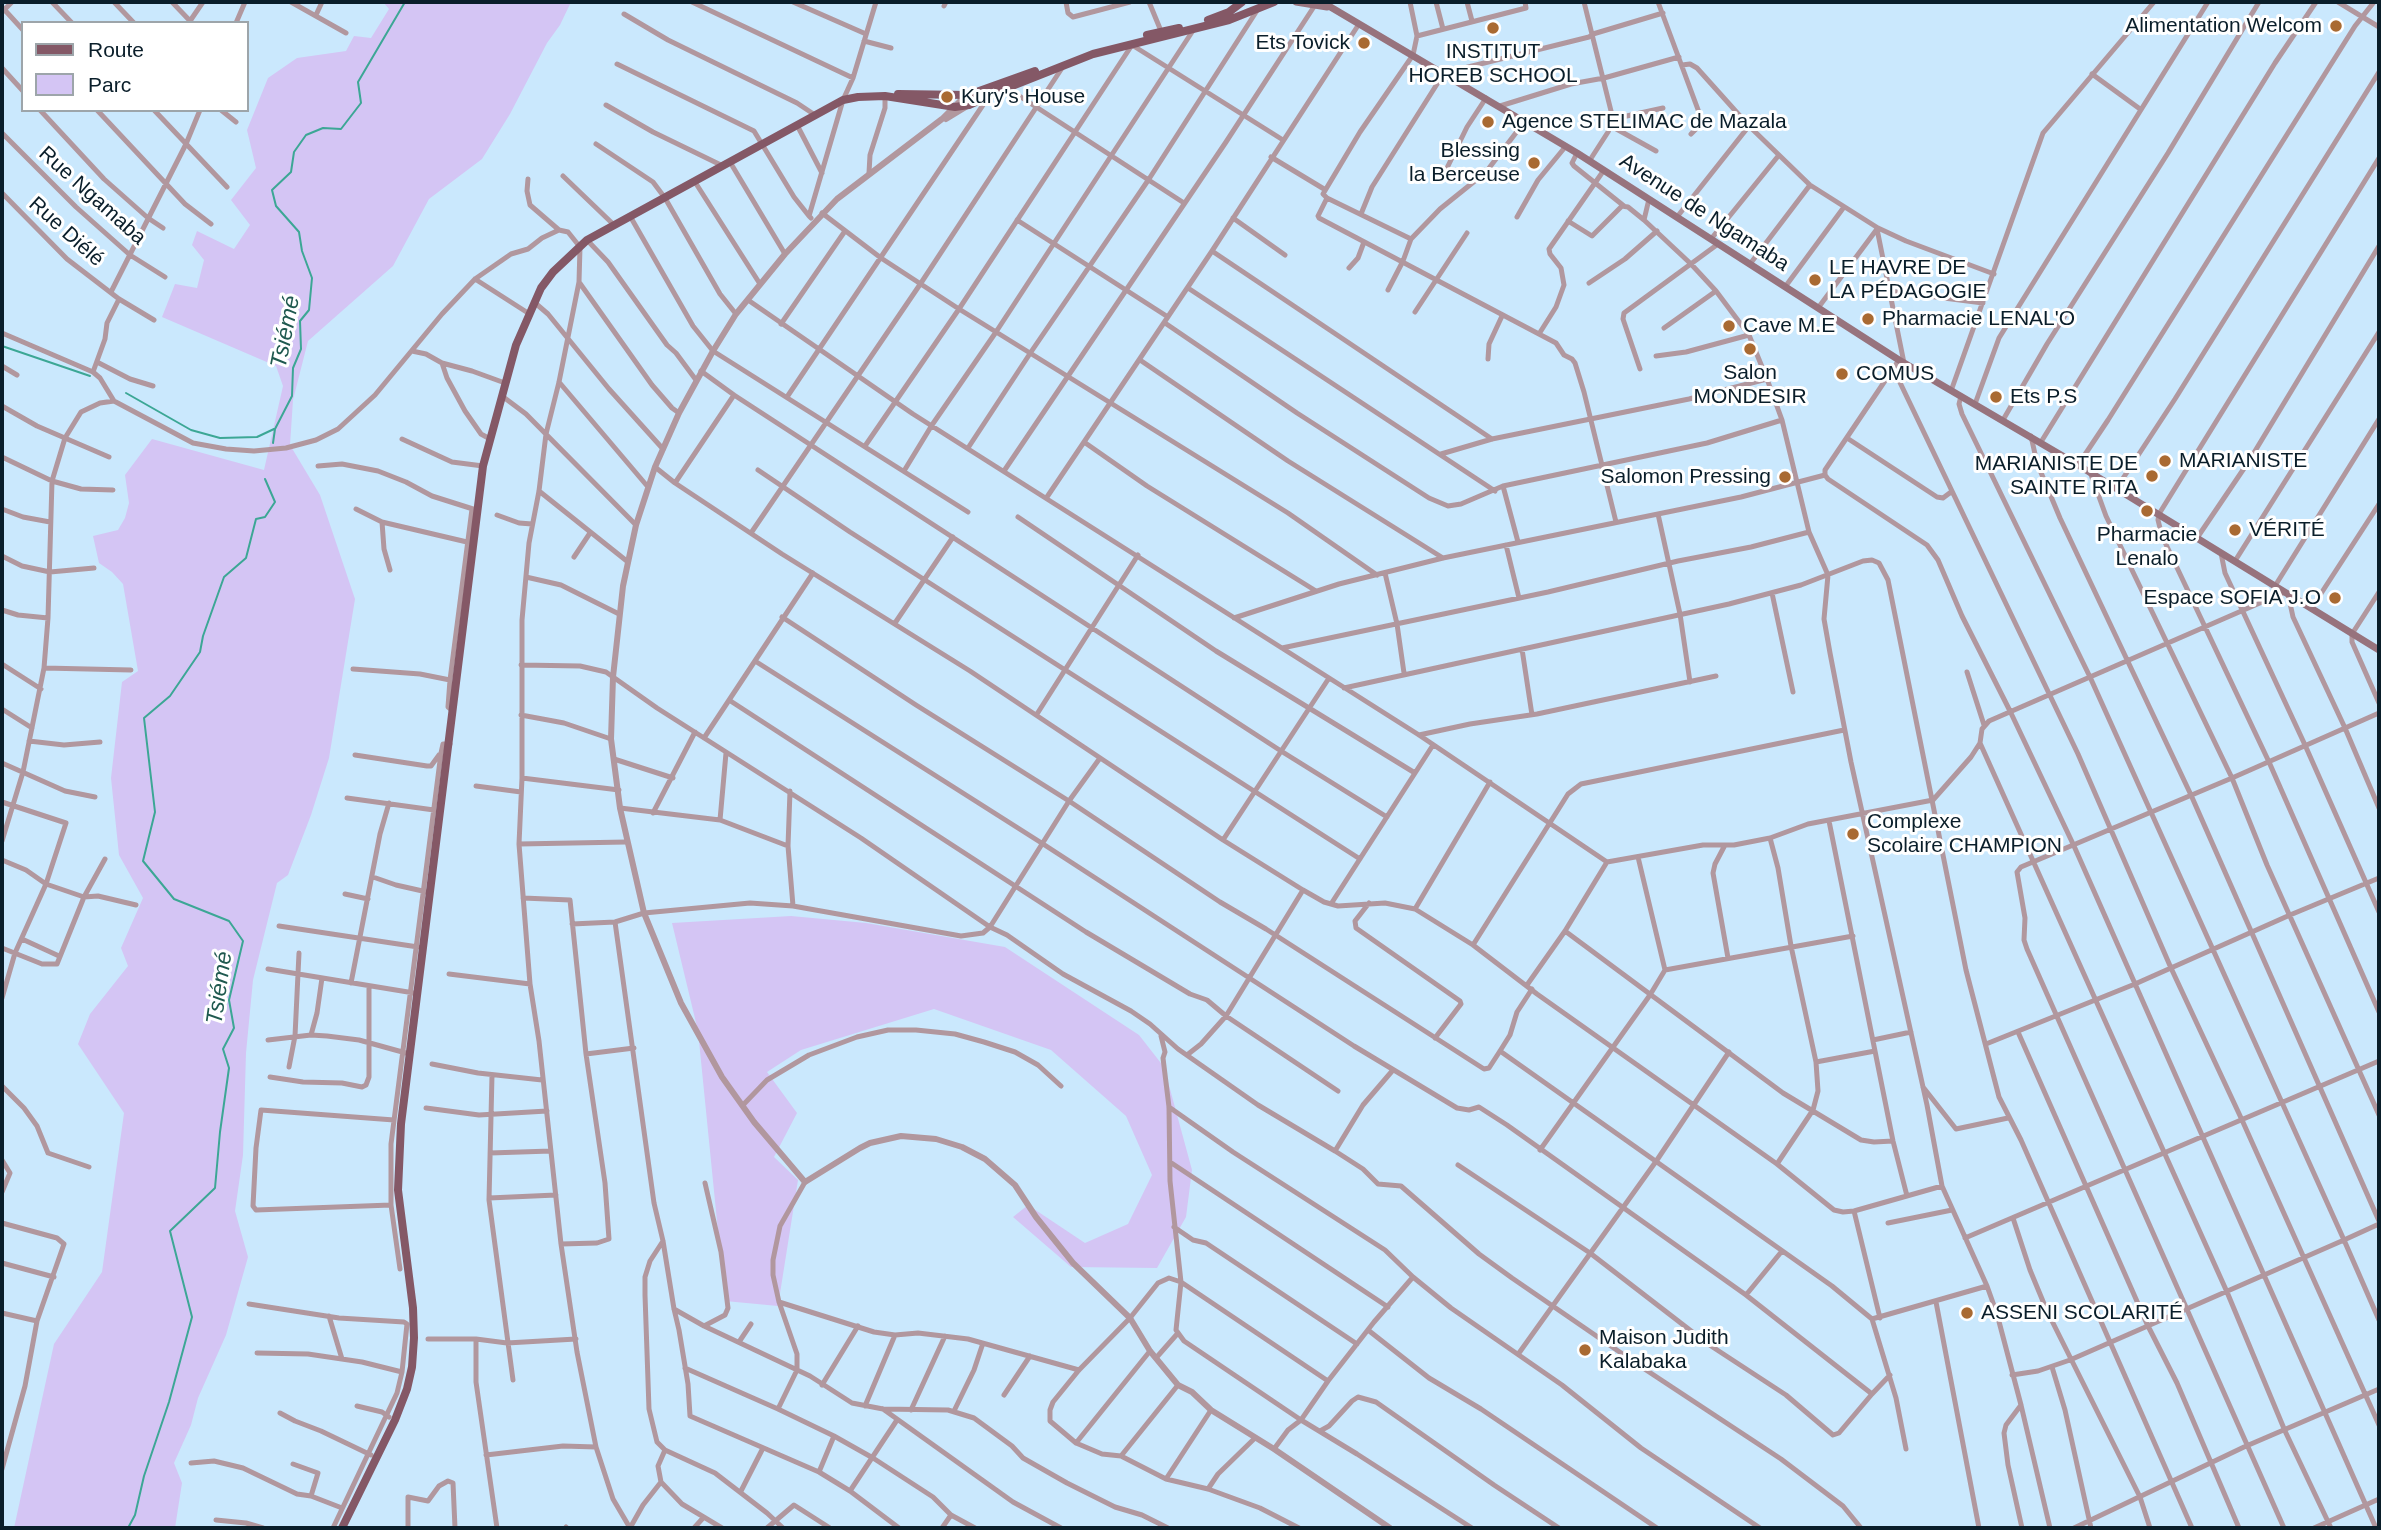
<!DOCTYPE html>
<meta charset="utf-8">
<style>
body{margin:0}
#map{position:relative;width:2381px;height:1530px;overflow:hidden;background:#cae8fd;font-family:Helvetica,sans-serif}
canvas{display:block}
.frame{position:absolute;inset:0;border:4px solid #0a1e2a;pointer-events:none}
.legend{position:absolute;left:21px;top:21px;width:228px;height:91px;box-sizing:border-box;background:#fff;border:2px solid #9da5aa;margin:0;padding:9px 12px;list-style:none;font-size:21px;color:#0a1e2a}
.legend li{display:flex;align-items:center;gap:14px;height:35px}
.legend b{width:35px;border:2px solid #9da5aa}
</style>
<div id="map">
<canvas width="2381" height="1530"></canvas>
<div class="frame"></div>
<ul class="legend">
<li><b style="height:9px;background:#845866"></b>Route</li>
<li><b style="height:19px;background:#d4c5f4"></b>Parc</li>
</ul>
</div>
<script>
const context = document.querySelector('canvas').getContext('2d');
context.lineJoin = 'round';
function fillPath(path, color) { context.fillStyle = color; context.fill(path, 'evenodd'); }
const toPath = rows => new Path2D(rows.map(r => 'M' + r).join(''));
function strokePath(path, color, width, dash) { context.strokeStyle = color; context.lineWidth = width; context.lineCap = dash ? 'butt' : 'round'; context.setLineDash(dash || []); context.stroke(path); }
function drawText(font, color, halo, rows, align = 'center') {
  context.font = font + ' Helvetica,sans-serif'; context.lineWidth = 6; context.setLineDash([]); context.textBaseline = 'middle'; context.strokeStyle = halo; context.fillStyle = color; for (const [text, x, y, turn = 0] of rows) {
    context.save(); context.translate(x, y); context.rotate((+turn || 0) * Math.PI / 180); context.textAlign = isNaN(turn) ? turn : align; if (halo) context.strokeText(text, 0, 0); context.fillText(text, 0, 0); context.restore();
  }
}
const green = toPath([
 [383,2,571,2,560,25,547,43,510,114,482,159,429,199,393,266,308,341,293,400,290,445,320,495,355,599,329,758,311,815,288,875,277,883,253,980,246,1053,243,1155,235,1211,248,1257,226,1335,198,1398,191,1425,174,1463,182,1483,175,1528,14,1528,54,1344,102,1272,124,1113,78,1044,90,1014,128,966,121,948,143,898,119,855,111,778,122,682,138,671,123,584,112,572,99,563,93,536,118,530,125,518,129,503,125,475,152,439,264,470,283,386,276,366,162,317,175,284,197,288,204,260,192,245,197,231,234,249,250,225,231,200,256,168,247,130,268,78,297,58,346,51,354,36,371,38,389,9],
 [791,916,866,923,1005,947,1139,1035,1164,1067,1192,1170,1186,1217,1157,1268,1071,1267,1013,1217,1028,1205,1085,1243,1128,1224,1152,1175,1126,1116,1051,1050,934,1009,801,1050,767,1072,797,1113,774,1157,798,1180,778,1306,725,1301,698,1031,672,923]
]);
const stream = toPath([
 [2,346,90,376],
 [126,393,191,430,220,438,257,437,274,429],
 [273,443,275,429,292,396,293,368,301,349,300,321,309,310,312,278,302,251,299,232,276,206,272,190,291,172,294,152,306,135,323,128,341,129,361,103,358,82,405,2],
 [128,1528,135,1515,144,1476,169,1402,192,1317,170,1231,215,1188,220,1132,229,1068,223,1049,234,1028,229,1000,243,941,229,921,174,899,143,861,155,812,144,718,170,696,200,652,203,636,224,577,246,558,256,519,265,517,275,502,265,479]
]);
const minor = toPath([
 [52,2,72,23],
 [114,2,134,23],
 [172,2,192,23],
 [291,2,346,33],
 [692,2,853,78],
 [793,2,866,34],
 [1066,2,1068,13,1073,17,1130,2],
 [1149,2,1161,31],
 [1410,2,1417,36,1413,55,1360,132,1323,194,1327,198,1411,239],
 [1436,2,1443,29],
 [1467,2,1472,21],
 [1584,2,1613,119,1608,132,1590,160],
 [1658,2,1700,115,1700,125,1691,134],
 [2338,2,2379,27],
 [944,6,946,2],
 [2,7,23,30],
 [2,12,12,2],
 [624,14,668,40,797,103,815,115],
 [316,15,322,2],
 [190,21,203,2],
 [236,23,245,2],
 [1417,36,1526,8,1525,2],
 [864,41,891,48],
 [1133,43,1132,45,1283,140],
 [617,64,754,131,794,197,809,216],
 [1682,65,1690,64,1697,68,1749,126,1810,185,1878,228,1906,241,1994,274],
 [2,68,23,91],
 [2092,74,2140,109],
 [1007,88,1184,203],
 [606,105,653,132,723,166],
 [1500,106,1571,84,1604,78,1679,57],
 [40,110,104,179,148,218,163,228],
 [97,110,185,204,211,224],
 [154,110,227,187],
 [221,110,236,122],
 [1613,119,1663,108],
 [797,125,822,173],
 [1611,126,1656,151],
 [2,133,76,207,130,255,165,277],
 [596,144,653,182,665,198,720,294,736,314],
 [1577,153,1572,163,1574,166,1624,206],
 [1271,157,1324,189],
 [2379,158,2159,514,2158,520,2162,536,2269,762,2379,1012],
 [730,162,785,254],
 [1447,168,1467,127,1486,98],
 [869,173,870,155,885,108,885,96],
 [563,176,613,224],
 [528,179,527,191,530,205,559,230],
 [695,182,760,284],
 [2,193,67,259,119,299,154,320],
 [1327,198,1318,216,1319,218,1556,343,1564,355,1572,359,1575,363,1584,392,1616,522],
 [822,213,881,258,959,309,1288,513,1377,575],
 [1361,214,1372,187,1444,73,1589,37,1593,34,1663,13],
 [630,216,693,326,713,351,968,512],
 [1517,217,1538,180,1566,146],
 [1677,217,1749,126],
 [811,218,809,216,843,100,853,78,876,2],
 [1233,218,1285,255],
 [1017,220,1168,317],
 [1644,220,1649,199],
 [1568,221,1592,236,1622,206,1628,207,1644,220,1691,264,1716,291,1749,335,1767,379,1782,420,1809,532,1828,575,1824,619,1830,653,1851,762,1927,1105,1942,1186,1987,1286,1997,1314,2021,1405,2050,1528],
 [1877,229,1904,363],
 [1711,239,1779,155],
 [587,240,608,262,667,345,676,353,696,380],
 [1212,251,1492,439],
 [1750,264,1810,185],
 [1349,268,1358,258,1364,242],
 [475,279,528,313],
 [579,282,559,382,546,434,539,491,529,543,522,620,522,778,519,844,530,984,539,1041,561,1244,577,1352,596,1447,613,1499,630,1528],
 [1589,283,1625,259,1657,231],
 [1785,287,1844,207],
 [1188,288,1495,491],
 [1388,290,1403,261,1411,239,1440,209,1486,172,1525,121],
 [1889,291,1983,303],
 [111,292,186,144,200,110],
 [748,300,913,414,1419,735,1607,862,1703,845,1734,845,1770,838,1808,824,1933,800,1971,757,1980,743,1982,729,1989,721,2285,592],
 [534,302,548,314,609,389,663,449],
 [1818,308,1877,229],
 [1415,312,1467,233],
 [1165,323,1297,413,1429,498,1448,506,1461,504,1503,486,1707,443,1782,420],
 [781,324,845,231],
 [1664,328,1716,291],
 [2,333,93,372,100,378,114,401],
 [1539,334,1556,307,1564,285,1561,268,1550,254,1549,249,1604,170],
 [412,351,426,354,442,363,472,371,505,383],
 [1656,356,1686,352,1749,335],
 [1488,359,1489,344,1502,316],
 [1140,360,1288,461,1443,558],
 [97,362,130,379,153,386],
 [442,363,447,378,465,411,481,434,490,439],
 [2,366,17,375],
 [1640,369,1623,319,1624,313,1718,244],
 [1894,370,2078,754,2171,968,2242,1120,2379,1425],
 [93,372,105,339,107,323,119,299],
 [559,382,648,487],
 [1951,391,2043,133,2154,2],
 [734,395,1281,751,1387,817],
 [502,396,526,414,636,525],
 [1961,396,1959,404,1962,414,2090,677,2344,1240,2379,1224],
 [787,397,987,99],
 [1975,404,1999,338,2208,2],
 [2,406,37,426,109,457],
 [2003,420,2047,344,2168,153,2259,2],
 [2031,436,2037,463,2060,518,2191,795,2379,1221],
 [1847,438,1937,497,1943,498,1951,492],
 [402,439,452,462,483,466],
 [1084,442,1212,251,1359,24],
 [2041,442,2275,63,2316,2],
 [865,446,959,309,1132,45],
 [968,448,1031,352,1149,179,1258,9],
 [1441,454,1492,439,1689,399,1767,379],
 [2,457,52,481,81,489,113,490],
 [2078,465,2108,420,2355,26,2374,2],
 [318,466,342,464,378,471,406,482,432,496,473,509],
 [655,467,675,483,782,554,970,671,1223,840,1303,890,1324,902,1338,906,1385,903,1415,909,1473,945,1537,994,1777,1164,1834,1210,1843,1212,1854,1211,1942,1186],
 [758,470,850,532,1360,859],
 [904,471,932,425,996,332,1194,29],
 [1004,471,1226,142,1317,2],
 [2090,472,2106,516,2232,778,2267,865,2379,1115],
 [1825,475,1828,479,1927,545,1938,560,1962,616,2010,711,2074,846,2376,1528],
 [1825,475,1825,470,1899,360],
 [675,483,734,395,701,371],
 [1503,486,1518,542],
 [2116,489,2175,399,2379,72],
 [539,491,628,562],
 [1047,497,1084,442,1147,486,1316,591],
 [2,509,23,517,50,522],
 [356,509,382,522,467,542],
 [1658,514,1680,614,1690,682],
 [497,515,519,523,532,524],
 [1018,517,1216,651,1415,773],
 [382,522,384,549,390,570],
 [751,533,921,283,1064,65],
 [2197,538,2249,461,2379,246],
 [1506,545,1519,598],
 [2221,553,2225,573,2305,745,2379,912],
 [2,556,22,566,50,572,94,568],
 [574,557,590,533],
 [2235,561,2379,332],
 [1385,573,1397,624,1404,673],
 [526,577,561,585,619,614],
 [2275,586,2379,419],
 [2379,592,2352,634,2352,642,2379,703],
 [1772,593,1793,692],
 [2288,594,2293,617,2345,728,2379,808],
 [2311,609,2379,504],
 [2,610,18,615,48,618],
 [782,617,916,705,1069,801,1220,902,1266,929,1484,1069,1489,1068,1500,1051,1510,1035,1517,1012,1532,989],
 [1234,618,1339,584,1443,558,1741,497,1825,475],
 [895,623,953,537],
 [1282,648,1548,592,1678,561,1751,547,1809,532],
 [1522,649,1532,715],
 [755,661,1040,842,1354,1046,1457,1108,1469,1110,1479,1107,1507,1125,1746,1295,1872,1394,1890,1375],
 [2,664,41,689],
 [521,665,580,666,606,672,657,708,861,838,990,927,1007,935,1063,974,1131,1011,1150,1024,1178,1049,1258,1105,1335,1151,1363,1169,1378,1184,1401,1186,1479,1254,1512,1278,1640,1366,1781,1459,1843,1506,1861,1528],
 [44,668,131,670],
 [353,669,420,674,450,680],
 [1967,672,1984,725],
 [1344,688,1729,604,1801,585,1863,561,1872,560,1879,563,1888,580,1966,970,1999,1097,2021,1140,2192,1528],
 [729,700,1086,932,1190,994,1207,1000,1226,1016,1338,1091],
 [2,709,32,728],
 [453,711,448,707,450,680,472,509],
 [1037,714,1138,555],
 [521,715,564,723,611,739],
 [1419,735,1470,724,1537,714,1716,676],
 [704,738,813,573],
 [29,741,64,745,100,742],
 [1980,743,2227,1292,2285,1431,2331,1528],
 [355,755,427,766,431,766,439,755],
 [614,759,673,778],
 [2,763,65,791,95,797],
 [522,778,619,790],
 [476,786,521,792],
 [790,791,788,846,793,906],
 [347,798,434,810],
 [2,802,66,823,46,884,15,953,2,998],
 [620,808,720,820,788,846],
 [653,813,695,732],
 [720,820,726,753],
 [1829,821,1893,1141,1907,1196],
 [1770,838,1778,868,1791,946,1816,1062,1818,1091,1813,1110,1777,1164],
 [1223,840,1329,678],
 [2,841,23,772,44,668,48,618,52,481,65,438,81,412,100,403,114,401,193,443,226,449,254,451,286,448,316,440,338,429,375,395,442,314,475,279,511,254,528,249,542,238,559,230,568,232,580,247,579,282,652,385,672,408,679,413],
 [519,844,626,842],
 [1725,845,1715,864,1713,873,1728,958],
 [2,860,26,870,46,884,84,897,98,896,136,905],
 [373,877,396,885,427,892],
 [345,894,368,899],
 [523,898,570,900,586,1054,605,1183,609,1239,597,1243,561,1244],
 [1369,903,1355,921,1356,928,1460,1001,1461,1004,1435,1038],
 [1331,904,1433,745],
 [1415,909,1490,782],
 [615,922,654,1203,663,1241,674,1309,679,1330,688,1384,690,1416,819,1472,850,1491,899,1528],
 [572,924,615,922,644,913,750,903,793,906,961,936,983,933,990,927,1069,801,1100,758],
 [279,926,418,947],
 [1565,931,1783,1093,1861,1140,1874,1142,1893,1141],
 [22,939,59,956],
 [1473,945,1568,794,1581,784,1844,730],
 [2,948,42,964,57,964,84,897,105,859],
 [268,969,414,993],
 [1665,970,1853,936],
 [449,974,530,984],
 [351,983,380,834,389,803],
 [1527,985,1565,931,1607,862],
 [2018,1032,2147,1324,2177,1383,2239,1528],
 [311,1035,317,1013,322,978],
 [1161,1036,1165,1052,1163,1058,1169,1107,1170,1181,1181,1282,1176,1330,1184,1341,1301,1420,1357,1454,1472,1528],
 [268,1040,311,1035,327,1036,359,1040,406,1053],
 [1873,1040,1911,1032],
 [1986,1044,2135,984,2290,915,2379,878],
 [1500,1051,1832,1286,1872,1319,1987,1286],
 [586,1054,634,1048],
 [1187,1055,1201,1044,1226,1016,1303,890],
 [1816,1062,1875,1051],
 [432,1064,478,1073,542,1080],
 [289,1067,295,1036,299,953],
 [492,1075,489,1200,513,1380],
 [270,1077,303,1082,342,1083,362,1087,366,1085,369,1077,369,986],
 [2,1086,24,1108,37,1126,48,1153,89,1167],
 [1923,1087,1956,1129,2008,1118],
 [743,1105,767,1080,809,1055,857,1037,888,1030,916,1030,955,1034,984,1042,1015,1052,1038,1065,1061,1086],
 [1169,1107,1233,1152,1385,1250,1413,1277,1451,1308,1562,1385,1641,1448,1760,1528],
 [426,1108,479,1115,547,1111],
 [1540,1150,1650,995,1665,970,1638,857],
 [1335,1151,1363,1105,1393,1070],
 [490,1153,551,1151],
 [2,1160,10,1173,2,1192],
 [1170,1162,1388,1307],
 [1458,1165,1590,1253,1708,1344,1786,1395,1833,1435,1839,1433,1872,1394],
 [489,1198,556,1195],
 [391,1205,256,1210,253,1206,256,1148,261,1110,394,1120],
 [1854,1211,1880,1318],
 [2013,1218,2030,1270,2047,1311,2140,1497,2150,1528],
 [2,1223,57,1238,64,1244,37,1321,25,1386,2,1469],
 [1888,1223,1952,1210],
 [1174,1227,1193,1240,1206,1243,1357,1344],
 [1965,1238,2379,1061],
 [663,1241,650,1261,645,1277,645,1295,649,1409,657,1442,665,1450,715,1473,767,1513,783,1528],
 [2,1263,54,1277],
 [400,1269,391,1205,391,1144,441,753,443,744,450,744],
 [1746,1295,1782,1251],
 [779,1302,874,1332,895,1335,918,1333,968,1339,1079,1370],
 [1936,1302,1979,1528],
 [249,1304,339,1318,404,1322,407,1324,402,1372,397,1393,333,1528],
 [674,1309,704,1326,810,1376,852,1403,883,1409,948,1410,974,1418,1012,1446,1023,1458,1067,1483,1115,1507,1142,1515,1168,1528],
 [2,1313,37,1321],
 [329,1316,342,1359],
 [1872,1319,1896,1398,1906,1449],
 [704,1326,725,1315,728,1308,721,1252,705,1183],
 [1368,1330,1429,1378,1481,1409,1657,1528],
 [428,1339,476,1339,507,1343,576,1339],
 [476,1339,476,1382,497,1528],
 [739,1342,751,1324],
 [257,1353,308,1354,362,1362,402,1372],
 [1519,1353,1657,1160,1729,1052],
 [1156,1358,1178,1333],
 [2052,1367,2065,1410,2091,1528],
 [685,1368,778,1409,797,1370,797,1354,779,1302,773,1275,773,1260,780,1226,805,1182],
 [2012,1375,2038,1371,2070,1360,2344,1240,2379,1320],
 [822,1385,858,1326],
 [1004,1395,1030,1356],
 [2021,1405,2006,1425,2004,1433,2008,1465,2022,1528],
 [357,1406,382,1412,389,1417],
 [865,1406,895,1335],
 [778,1409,834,1436,873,1458,933,1497,951,1515,975,1528],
 [883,1409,1013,1502,1061,1528],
 [911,1410,945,1336],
 [954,1411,974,1370,983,1343],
 [280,1413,295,1421,321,1431,371,1455],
 [1320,1431,1329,1426,1352,1401,1358,1397,1376,1402,1494,1485,1559,1528],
 [1076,1443,1150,1351],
 [1274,1449,1288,1430,1301,1420,1328,1381,1374,1322,1413,1277],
 [665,1450,658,1466,661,1482,682,1504,722,1528],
 [486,1455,563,1446,596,1447],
 [1121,1456,1178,1385],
 [191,1463,214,1461,243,1468,297,1494,311,1496,342,1508],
 [293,1464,318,1473,311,1496],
 [819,1472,834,1436],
 [1166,1479,1211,1410],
 [1208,1489,1218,1474,1255,1438],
 [741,1491,763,1448],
 [850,1491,897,1420],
 [216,1520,246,1523,263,1528],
 [566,1527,567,1528],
 [408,1528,408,1497,428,1501,439,1486,448,1481,453,1483,455,1528],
 [630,1528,643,1505,661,1482],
 [694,1528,703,1518],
 [767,1528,794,1505,830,1528],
 [942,1528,951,1515],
 [1299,1528,1260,1508,1208,1489,1166,1479,1121,1456,1102,1454,1076,1443,1050,1421,1050,1410,1053,1402,1079,1370,1130,1318,1158,1283,1169,1278,1181,1282,1328,1381],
 [2074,1528,2244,1447,2379,1389],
 [2284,1528,2027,949,2024,940,2025,918,2017,872,2021,867,2232,778,2379,713],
 [2314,1528,2379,1499]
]);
const tertiary = toPath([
 [966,95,942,119,837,199,785,254,736,314,713,351,679,413,655,467,636,525,623,586,613,677,611,739,620,808,644,913,681,1003,722,1077,754,1122,805,1182,860,1148,870,1143,901,1136,936,1139,962,1147,985,1159,1015,1185,1036,1217,1073,1263,1130,1318,1150,1351,1178,1385,1192,1392,1211,1410,1274,1449,1390,1528],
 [946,119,969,105,968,95]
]);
const secondary = toPath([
 [1296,2,1327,7],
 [1322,2,1577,153,1899,360,2078,465,2379,650]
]);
const primary = toPath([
 [1208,20,1229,12,1242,2],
 [1147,35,1179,28],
 [898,94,968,95,1035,71],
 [342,1528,395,1420,407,1389,412,1367,414,1338,413,1308,398,1190,401,1124,483,466,516,345,541,288,553,272,587,240,843,100,858,97,885,96,955,107,969,105,1007,88,1093,54,1229,20,1274,2]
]);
const markers = [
 [2336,26,7,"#a96a32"],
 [1493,28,7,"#a96a32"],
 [1364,43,7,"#a96a32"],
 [947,97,7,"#a96a32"],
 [1488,122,7,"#a96a32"],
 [1534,163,7,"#a96a32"],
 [1815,280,7,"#a96a32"],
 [1868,319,7,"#a96a32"],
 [1729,326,7,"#a96a32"],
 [1750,349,7,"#a96a32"],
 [1842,374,7,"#a96a32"],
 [1996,397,7,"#a96a32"],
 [2165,461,7,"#a96a32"],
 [2152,476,7,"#a96a32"],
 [1785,477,7,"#a96a32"],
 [2147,511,7,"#a96a32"],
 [2235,530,7,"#a96a32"],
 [2335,598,7,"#a96a32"],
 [1853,834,7,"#a96a32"],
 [1967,1313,7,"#a96a32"],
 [1585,1350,7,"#a96a32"]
];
const poiNames = [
 ["Alimentation Welcom",2322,26,"right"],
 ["Ets Tovick",1350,43,"right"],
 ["INSTITUT",1493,52,"center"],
 ["HOREB SCHOOL",1493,76,"center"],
 ["Kury's House",961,97],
 ["Agence STELIMAC de Mazala",1502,122],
 ["Blessing",1520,151,"right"],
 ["la Berceuse",1520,175,"right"],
 ["LE HAVRE DE",1829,268],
 ["LA PÉDAGOGIE",1829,292],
 ["Pharmacie LENAL'O",1882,319],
 ["Cave M.E",1743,326],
 ["Salon",1750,373,"center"],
 ["MONDESIR",1750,397,"center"],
 ["COMUS",1856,374],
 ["Ets P.S",2010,397],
 ["MARIANISTE",2179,461],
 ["MARIANISTE DE",2138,464,"right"],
 ["SAINTE RITA",2138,488,"right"],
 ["Salomon Pressing",1771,477,"right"],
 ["VÉRITÉ",2249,530],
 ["Pharmacie",2147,535,"center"],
 ["Lenalo",2147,559,"center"],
 ["Espace SOFIA J.O",2321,598,"right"],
 ["Complexe",1867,822],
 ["Scolaire CHAMPION",1867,846],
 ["ASSENI SCOLARITÉ",1981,1313],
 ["Maison Judith",1599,1338],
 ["Kalabaka",1599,1362]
];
const streetNames = [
 ["Rue Ngamaba",92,196,42],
 ["Avenue de Ngamaba",1704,213,33],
 ["Rue Diélé",66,232,42]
];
const waterNames = [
 ["Tsiémé",286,332,-79],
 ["Tsiémé",220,988,-82]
];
fillPath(green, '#d4c5f4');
strokePath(stream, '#3ca795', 2);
strokePath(minor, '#b1979e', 5);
strokePath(tertiary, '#b1979e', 6);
strokePath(secondary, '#97737d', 7);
strokePath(primary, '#845866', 8);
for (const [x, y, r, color] of markers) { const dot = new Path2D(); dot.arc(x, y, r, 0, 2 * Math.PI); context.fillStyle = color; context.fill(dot); strokePath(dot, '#fff', 2.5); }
drawText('21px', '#0a1e2a', '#fff', poiNames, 'left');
drawText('21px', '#0a1e2a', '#fff', streetNames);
drawText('italic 23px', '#1f594f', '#fff', waterNames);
</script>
